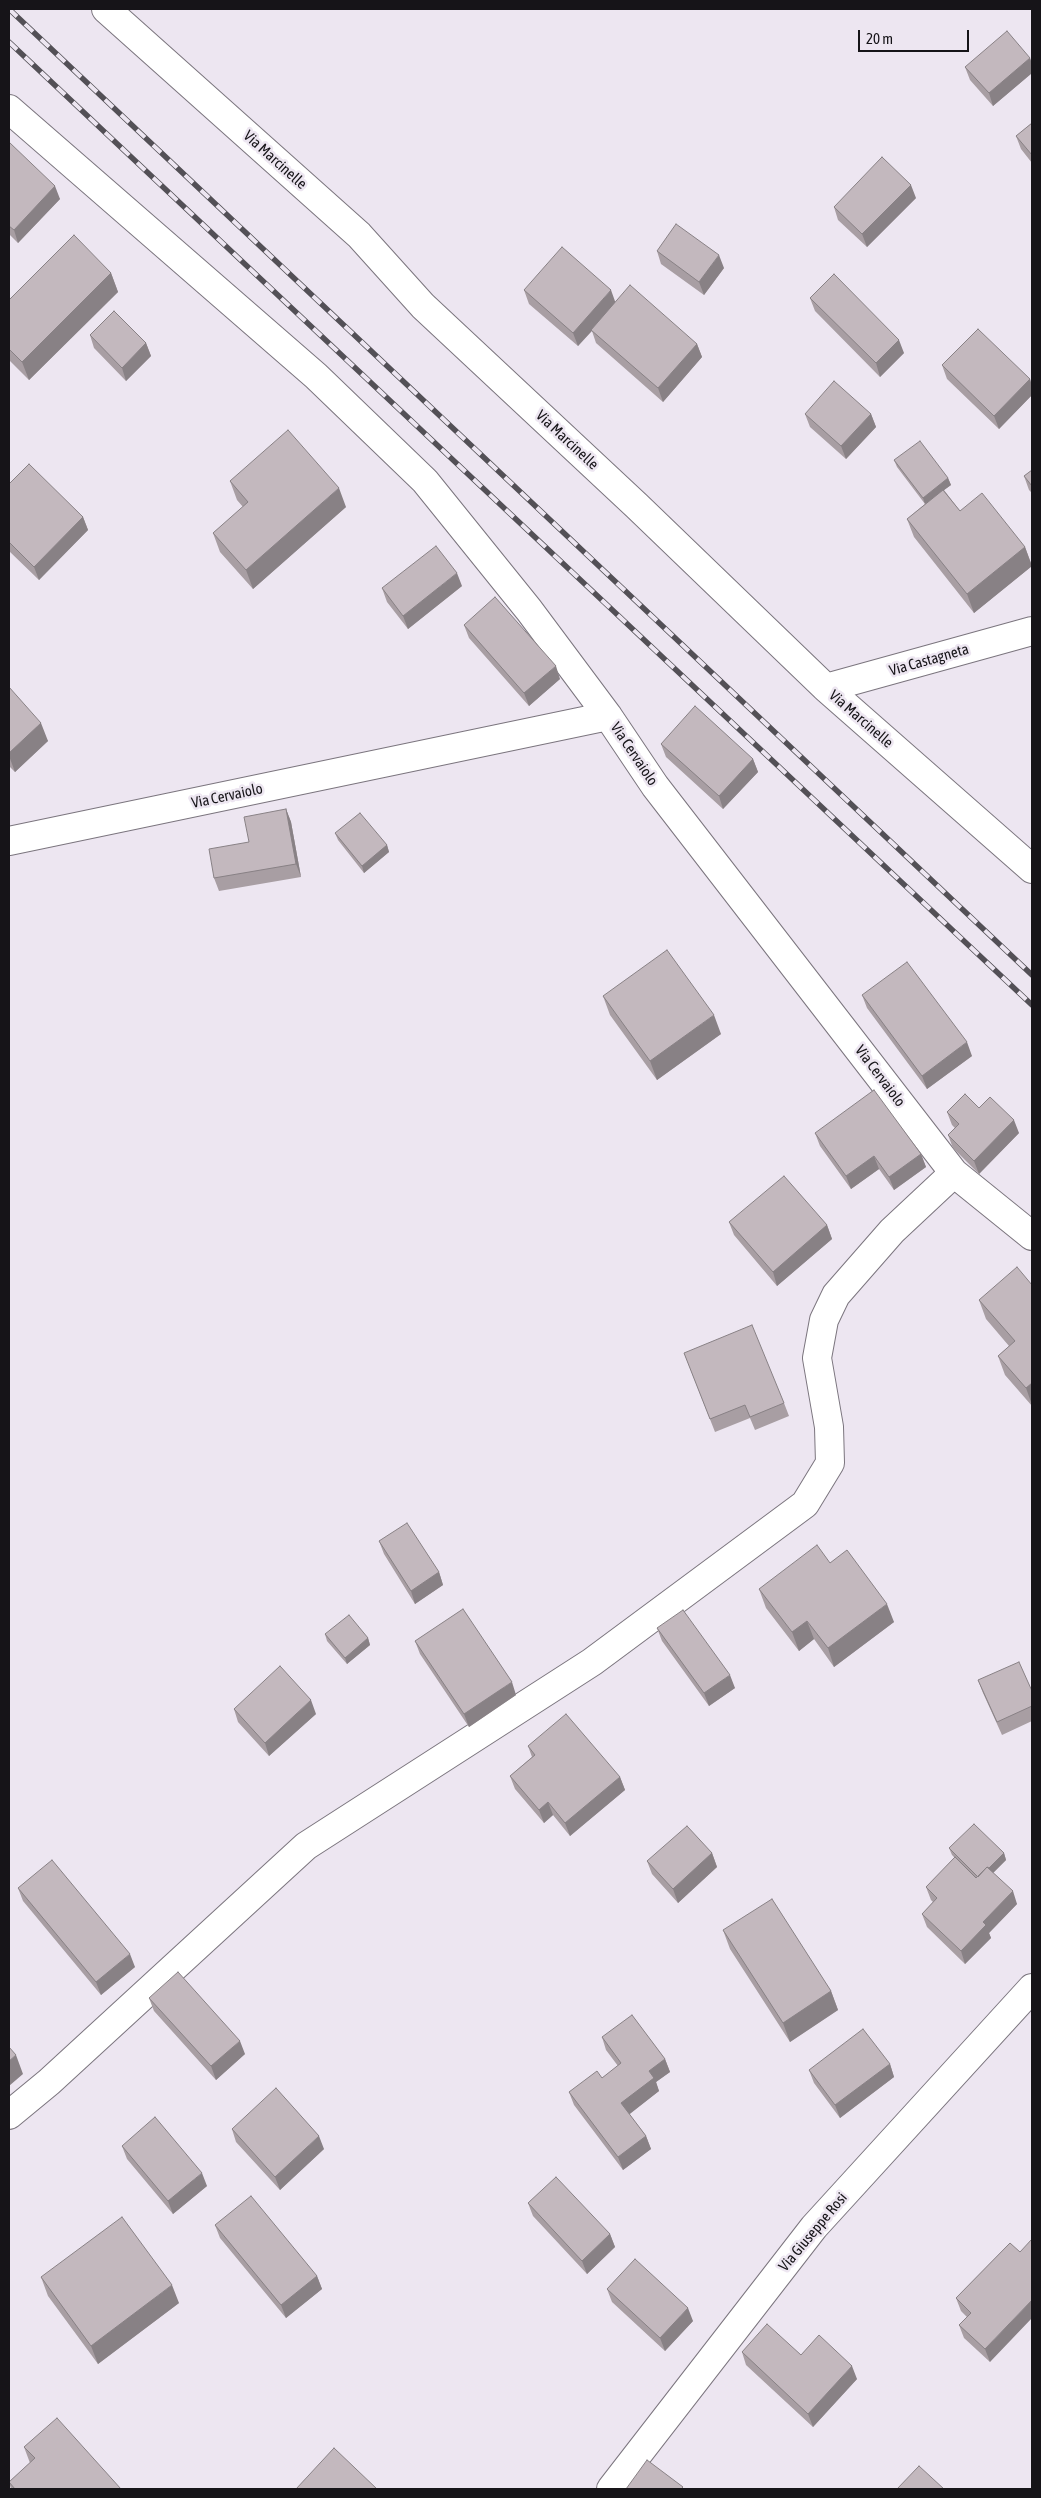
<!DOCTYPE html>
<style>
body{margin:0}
#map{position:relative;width:1041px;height:2498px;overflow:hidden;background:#ede6f1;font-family:"Asap Condensed",sans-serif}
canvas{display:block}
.frame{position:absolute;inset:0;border:10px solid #161418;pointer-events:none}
.scale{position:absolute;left:858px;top:30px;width:111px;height:22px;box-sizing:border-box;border:2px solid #161418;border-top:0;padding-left:6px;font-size:15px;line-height:18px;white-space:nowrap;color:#161418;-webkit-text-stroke:4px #ede6f1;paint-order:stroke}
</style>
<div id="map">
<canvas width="1041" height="2498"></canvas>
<div class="frame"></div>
<div class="scale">20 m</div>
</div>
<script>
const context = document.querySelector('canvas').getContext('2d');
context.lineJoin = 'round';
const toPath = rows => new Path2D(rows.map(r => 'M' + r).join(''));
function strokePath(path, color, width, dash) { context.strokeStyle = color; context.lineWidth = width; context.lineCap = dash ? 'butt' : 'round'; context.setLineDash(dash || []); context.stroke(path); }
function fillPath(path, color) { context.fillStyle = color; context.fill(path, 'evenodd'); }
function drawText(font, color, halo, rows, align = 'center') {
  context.font = font + ' "Asap Condensed",sans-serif'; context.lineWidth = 5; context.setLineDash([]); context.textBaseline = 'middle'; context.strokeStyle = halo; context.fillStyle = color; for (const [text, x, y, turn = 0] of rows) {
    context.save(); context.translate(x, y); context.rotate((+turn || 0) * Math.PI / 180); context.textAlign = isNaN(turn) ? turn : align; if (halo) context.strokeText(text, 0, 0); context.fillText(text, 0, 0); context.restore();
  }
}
const minor = toPath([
 [106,9,359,235,423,306,637,506,826,688,1032,869],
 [9,109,316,376,425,481,529,610,608,716,655,786,954,1173,1032,1236],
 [826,688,1032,631],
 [9,841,608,716],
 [9,2115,49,2082,306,1846,592,1662,805,1504,830,1463,829,1427,817,1358,824,1320,836,1295,892,1231,954,1173],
 [611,2489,814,2227,1032,1988]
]);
const rail = toPath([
 [9,9,1032,975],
 [9,42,1032,1005]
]);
const wall = toPath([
 [1030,58,1032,64,1032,73,993,106,970,80,965,67],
 [1032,123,1032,163,1021,149,1016,136],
 [9,142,60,199,18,243,9,234],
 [916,198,867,247,838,220,834,207],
 [657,251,724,268,704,295,661,264],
 [111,273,118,292,29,380,9,360,9,300],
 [524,290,615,302,697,344,702,357,663,402,596,343,592,331,578,346,529,304],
 [810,298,904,353,880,377,815,311],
 [90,335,146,343,151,356,126,381,94,348],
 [942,365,1030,379,1032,386,1032,395,999,429,947,379],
 [805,414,871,414,876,427,846,459,810,427],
 [894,460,948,478,951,485,944,490,960,511,1025,547,1032,566,974,613,914,537,907,519,925,504,897,467],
 [1032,470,1032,493,1029,490,1024,476],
 [230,481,346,507,253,589,220,552,213,533,243,507,237,500],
 [9,484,83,517,88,530,39,580,9,551],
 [462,586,408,629,387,602,382,588],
 [464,625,560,679,529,706,469,638],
 [9,687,48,741,15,772,9,766],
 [661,744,753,759,758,772,723,809,666,757],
 [286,809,291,822,301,877,219,891,214,878,249,842],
 [335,833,387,845,389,852,364,873,338,840],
 [862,995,972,1056,927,1089,867,1008],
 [603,996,721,1034,657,1080,610,1015],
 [979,1108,1019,1133,979,1174,953,1148,948,1135,955,1128,952,1125,947,1112],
 [815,1133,921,1154,926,1167,894,1190,879,1169,851,1189,820,1146],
 [729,1222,827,1225,832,1239,777,1286,734,1235],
 [1032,1285,1032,1406,1005,1375,998,1356,1009,1346,986,1319,979,1300],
 [684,1353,784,1403,789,1416,755,1430,750,1418,715,1432],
 [379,1541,439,1572,443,1585,415,1604,384,1554],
 [830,1563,894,1622,834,1667,814,1639,799,1651,766,1608,759,1589],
 [657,1628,735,1688,709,1706,662,1641],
 [325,1634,368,1638,370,1645,347,1664,327,1641],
 [415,1641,516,1695,469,1727,420,1654],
 [978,1680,1032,1691,1032,1721,1002,1735,983,1693],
 [234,1709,316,1714,269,1756,238,1722],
 [528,1746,620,1777,625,1790,570,1836,553,1815,544,1823,515,1789,510,1776,532,1757],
 [949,1848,1004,1853,1006,1860,993,1873,1017,1904,989,1933,991,1938,965,1964,927,1927,922,1914,933,1902,931,1900,926,1887,955,1858,952,1855],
 [712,1853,717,1867,678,1903,652,1874,647,1861],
 [18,1888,135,1967,101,1995,23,1901],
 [723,1930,831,1991,838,2010,790,2042,730,1949],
 [149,1998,245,2054,216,2080,154,2011],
 [602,2037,665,2059,670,2072,656,2082,659,2091,629,2114,646,2136,651,2149,623,2170,574,2105,569,2092,602,2078,618,2066,606,2050],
 [890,2064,894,2077,840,2118,814,2083,809,2070],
 [232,2129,324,2149,280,2190,236,2142],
 [122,2146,207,2186,173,2214,127,2159],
 [528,2203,610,2234,615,2247,587,2274,533,2216],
 [215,2225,317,2276,322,2289,286,2318,220,2238],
 [1010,2243,990,2362,964,2338,959,2325,967,2317,961,2311,956,2298],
 [41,2277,179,2303,98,2364,48,2296],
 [607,2289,693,2321,665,2351,612,2302],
 [742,2352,801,2355,857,2379,813,2427,746,2365],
 [24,2447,121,2489,11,2489,9,2482,30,2463]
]);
const shadedWall = toPath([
 [1030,58,1032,64,1032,73,993,106,989,93],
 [911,185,916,198,867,247,862,234],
 [55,186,60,199,18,243,14,230],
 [719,255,724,268,704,295,699,282],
 [111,273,118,292,29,380,22,362],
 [611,290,616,304,578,346,573,333],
 [899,340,904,353,880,377,876,363],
 [146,343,151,356,126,381,122,368],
 [697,344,702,357,663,402,658,388],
 [1030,379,1032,386,1032,395,999,429,994,416],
 [871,414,876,427,846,459,841,446],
 [948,478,951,485,925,504,923,498],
 [339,488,346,507,253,589,246,570],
 [83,517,88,530,39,580,34,567],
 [1025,547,1032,566,974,613,967,594],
 [457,573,462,586,408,629,403,616],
 [556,666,560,679,529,706,524,693],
 [41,723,48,741,15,772,9,756,9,753],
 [753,759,758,772,723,809,719,796],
 [286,809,291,822,301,877,296,864],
 [387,845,389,852,364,873,362,866],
 [714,1015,721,1034,657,1080,650,1061],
 [967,1042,972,1056,927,1089,922,1076],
 [1014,1120,1019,1133,979,1174,974,1161],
 [921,1154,926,1167,894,1190,889,1177],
 [874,1156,879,1169,851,1189,846,1176],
 [827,1225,832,1239,777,1286,773,1272],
 [1032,1383,1032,1405,1026,1388],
 [439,1572,443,1585,415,1604,411,1591],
 [887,1604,894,1622,834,1667,828,1648],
 [807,1621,814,1639,799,1651,792,1632],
 [368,1638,370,1645,347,1664,345,1658],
 [730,1675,735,1688,709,1706,704,1693],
 [512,1682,516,1695,469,1727,464,1714],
 [311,1700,316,1714,269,1756,265,1743],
 [620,1777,625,1790,570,1836,565,1823],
 [548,1802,553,1815,544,1823,539,1810],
 [712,1853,717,1867,678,1903,673,1889],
 [1004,1853,1006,1860,981,1885,979,1878],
 [1013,1891,1017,1904,989,1933,991,1938,965,1964,961,1951,983,1922],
 [130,1954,135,1967,101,1995,96,1982],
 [831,1991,838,2010,790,2042,783,2023],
 [240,2041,245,2054,216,2080,211,2066],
 [16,2055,23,2074,9,2086,9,2061],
 [665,2059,670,2072,656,2082,659,2091,626,2117,621,2103,649,2071],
 [890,2064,894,2077,840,2118,835,2105],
 [319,2136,324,2149,280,2190,275,2177],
 [646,2136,651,2149,623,2170,618,2157],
 [202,2173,207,2186,173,2214,168,2201],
 [610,2234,615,2247,587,2274,582,2261],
 [317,2276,322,2289,286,2318,281,2305],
 [172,2285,179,2303,98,2364,91,2346],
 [1032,2300,1032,2318,990,2362,985,2349],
 [688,2308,693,2321,665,2351,660,2338],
 [852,2366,857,2379,813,2427,808,2414]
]);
const building = toPath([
 [1007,31,1030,58,989,93,965,67,1007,31],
 [1032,123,1032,155,1016,136,1032,123],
 [9,142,55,186,14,230,9,226,9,142],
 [882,157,911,185,862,234,834,207,882,157],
 [676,224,719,255,699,282,657,251,676,224],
 [74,235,111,273,22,362,9,349,9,300,74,235],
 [562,247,611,290,573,333,524,290,562,247],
 [834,274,899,340,876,363,810,298,834,274],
 [630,285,697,344,658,388,591,330,630,285],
 [114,311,146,343,122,368,90,335,114,311],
 [978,329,1030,379,994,416,942,365,978,329],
 [834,381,871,414,841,446,805,414,834,381],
 [288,430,339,488,246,570,213,533,248,502,230,481,288,430],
 [920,441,948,478,923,498,894,460,920,441],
 [29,464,83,517,34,567,9,542,9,484,29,464],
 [1032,470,1032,486,1024,476,1032,470],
 [943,490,960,511,982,493,1025,547,967,594,907,519,943,490],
 [436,546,457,573,403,616,382,588,436,546],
 [495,597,556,666,524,693,464,625,495,597],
 [9,687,41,723,9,753,9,687],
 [695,706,753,759,719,796,661,744,695,706],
 [286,809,296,864,214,878,209,849,249,842,244,817,286,809],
 [360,813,387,845,362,866,335,833,360,813],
 [667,950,714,1015,650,1061,603,996,667,950],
 [907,962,967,1042,922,1076,862,995,907,962],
 [874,1090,921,1154,889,1177,874,1156,846,1176,815,1133,874,1090],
 [965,1094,979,1108,990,1097,1014,1120,974,1161,948,1135,959,1124,947,1112,965,1094],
 [784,1176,827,1225,773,1272,729,1222,784,1176],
 [1017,1267,1032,1285,1032,1383,1026,1388,998,1356,1015,1341,979,1300,1017,1267],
 [752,1325,784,1403,750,1417,745,1405,710,1419,684,1353,752,1325],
 [407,1523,439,1572,411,1591,379,1541,407,1523],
 [817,1545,830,1563,847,1550,887,1604,828,1648,807,1621,792,1632,759,1589,817,1545],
 [463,1609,512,1682,464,1714,415,1641,463,1609],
 [683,1610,730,1675,704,1693,657,1628,683,1610],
 [349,1615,368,1638,345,1658,325,1634,349,1615],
 [1019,1662,1032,1691,1032,1706,997,1722,978,1680,1019,1662],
 [280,1666,311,1700,265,1743,234,1709,280,1666],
 [566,1714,620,1777,565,1823,548,1802,539,1810,510,1776,535,1755,528,1746,566,1714],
 [974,1824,1004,1853,989,1868,987,1867,978,1877,949,1848,974,1824],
 [687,1826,712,1853,673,1889,647,1861,687,1826],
 [955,1857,976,1878,987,1867,1013,1891,983,1922,986,1925,961,1951,922,1914,937,1898,926,1887,955,1857],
 [52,1860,130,1954,96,1982,18,1888,52,1860],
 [772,1899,831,1991,783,2023,723,1930,772,1899],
 [178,1972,240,2041,211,2066,149,1998,178,1972],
 [632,2015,665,2059,649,2071,654,2078,621,2103,646,2136,618,2157,569,2092,597,2071,602,2078,621,2063,602,2037,632,2015],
 [863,2029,890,2064,835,2105,809,2070,863,2029],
 [9,2047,16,2055,9,2061,9,2047],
 [276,2088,319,2136,275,2177,232,2129,276,2088],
 [155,2117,202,2173,168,2201,122,2146,155,2117],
 [556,2177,610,2234,582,2261,528,2203,556,2177],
 [251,2196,317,2276,281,2305,215,2225,251,2196],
 [122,2217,172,2285,91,2346,41,2277,122,2217],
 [1032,2239,1032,2300,985,2349,959,2325,971,2313,956,2298,1010,2243,1020,2252,1032,2239],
 [635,2259,688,2308,660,2338,607,2289,635,2259],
 [767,2324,801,2355,819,2335,852,2366,808,2414,742,2352,767,2324],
 [57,2418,121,2489,15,2489,9,2482,35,2458,24,2447,57,2418],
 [334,2448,377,2489,296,2489,334,2448],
 [647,2460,683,2487,681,2489,626,2489,647,2460],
 [919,2466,944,2489,897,2489,919,2466]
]);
const streetNames = [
 ["Via Marcinelle",275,160,42],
 ["Via Marcinelle",567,440,43],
 ["Via Castagneta",929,660,-16],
 ["Via Marcinelle",861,719,41],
 ["Via Cervaiolo",634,754,56],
 ["Via Cervaiolo",227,796,-12],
 ["Via Cervaiolo",880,1076,53],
 ["Via Giuseppe Rosi",813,2232,-50]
];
strokePath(minor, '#7b757e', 30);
strokePath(minor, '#fff', 28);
strokePath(rail, '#535056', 5.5);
strokePath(rail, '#ede6f1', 4, [11]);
fillPath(wall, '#a89ea3');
fillPath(shadedWall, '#888185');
fillPath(building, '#c3b8be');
strokePath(building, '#888185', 1);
drawText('15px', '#161418', '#ede6f1', streetNames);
</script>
